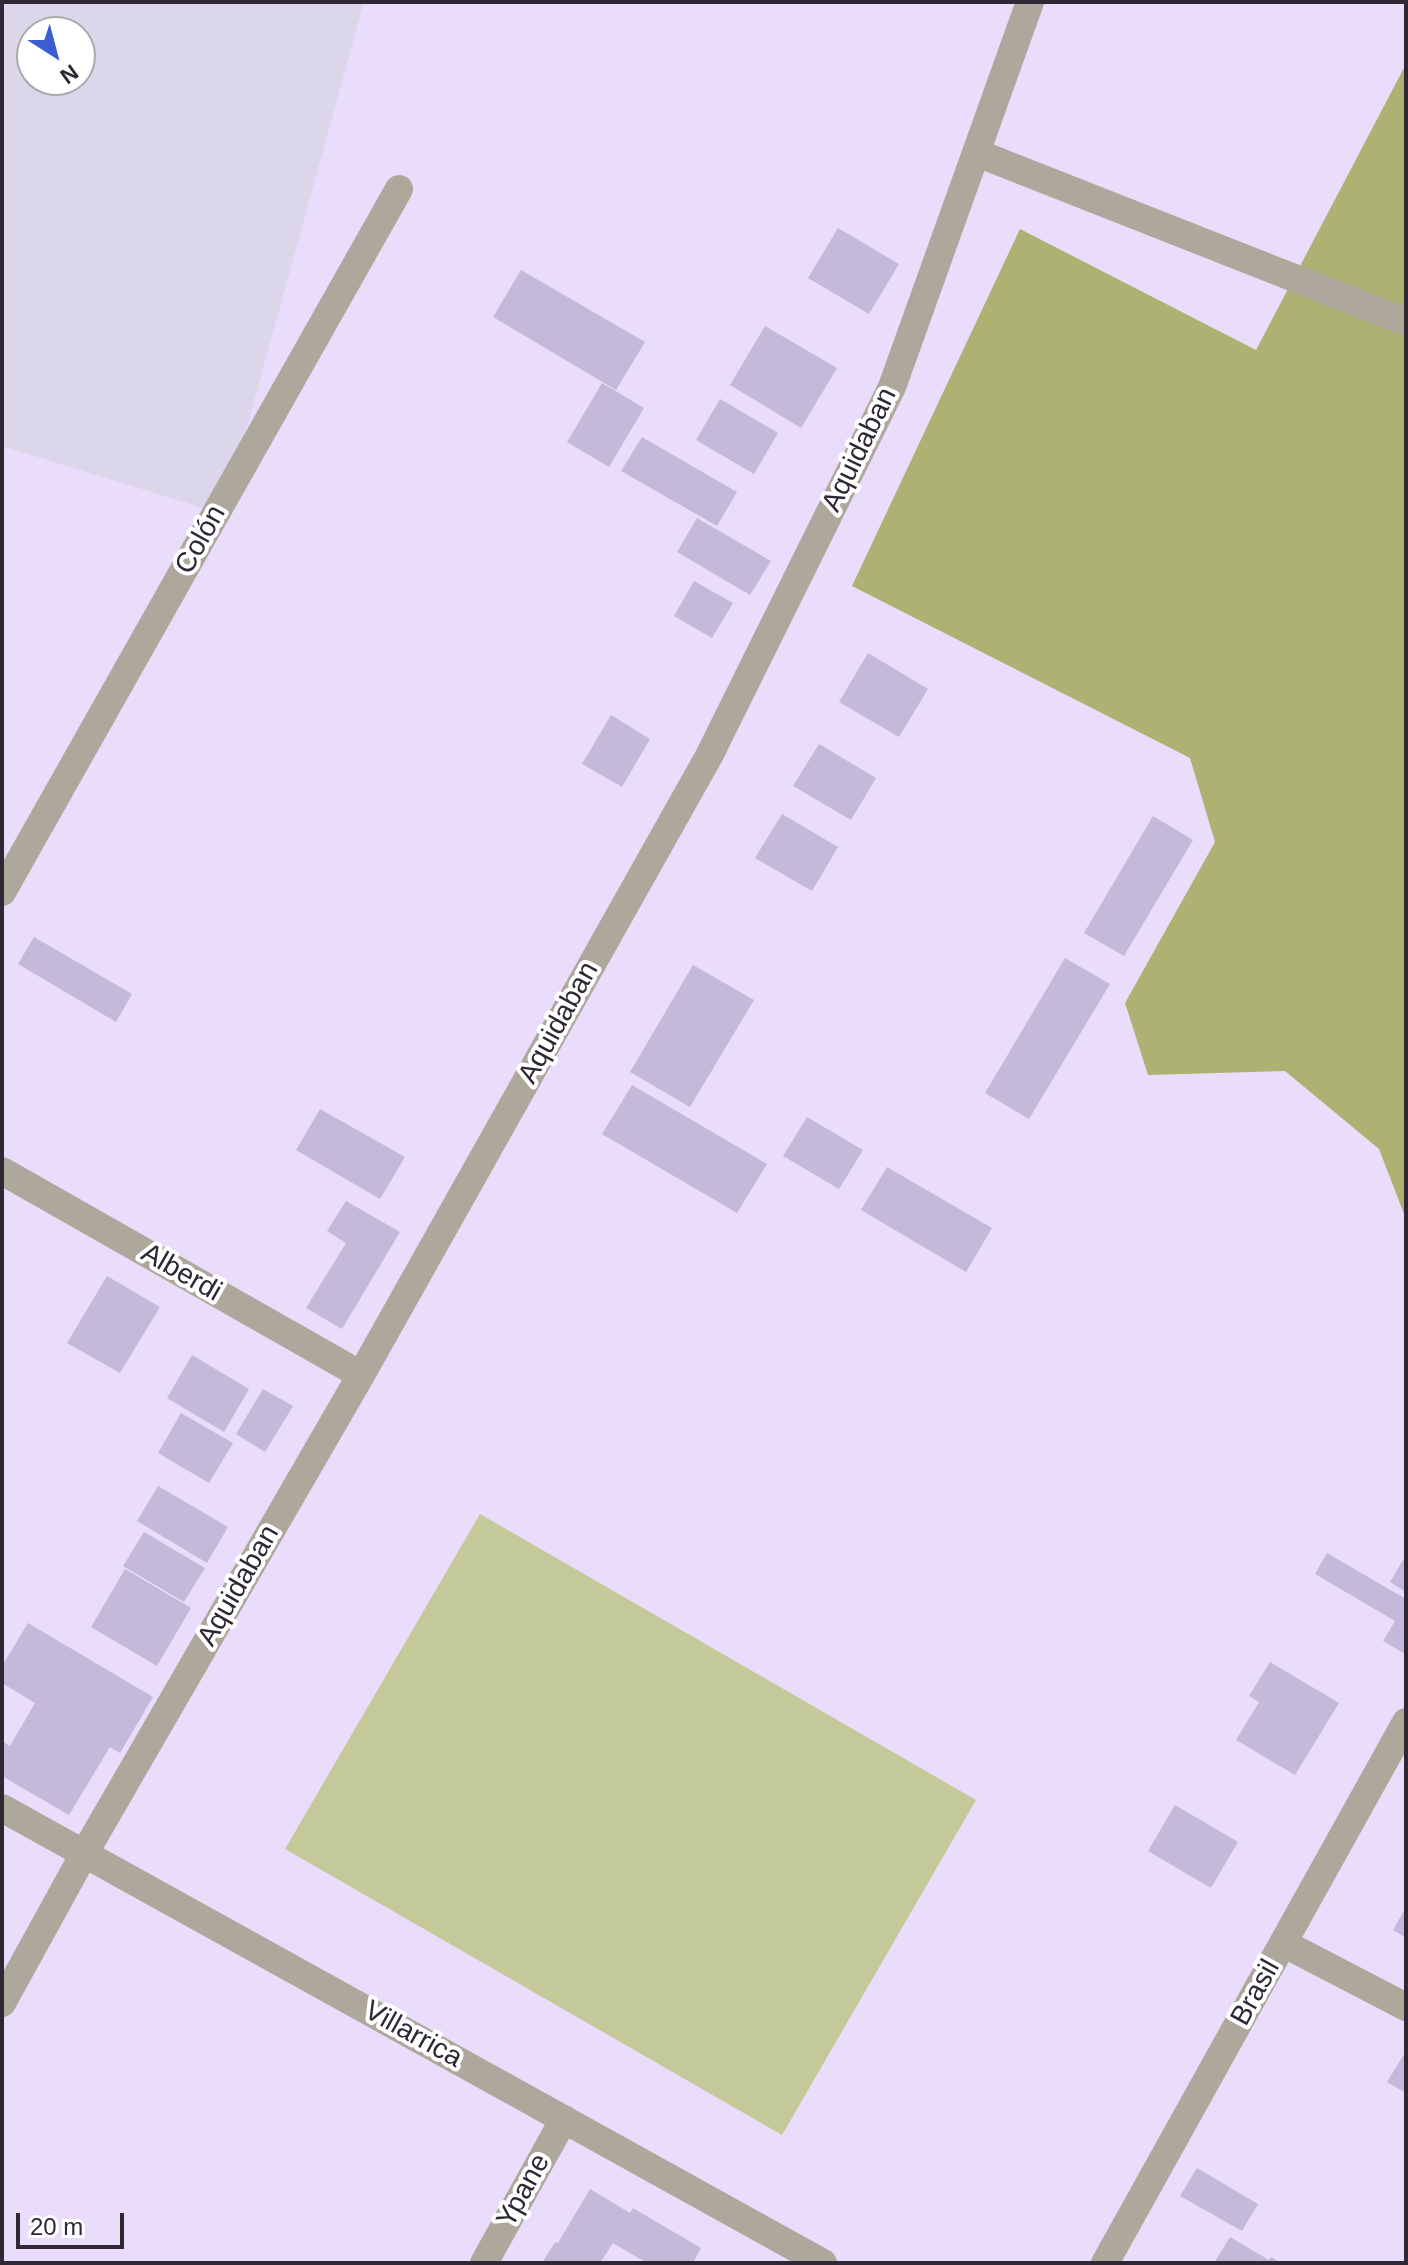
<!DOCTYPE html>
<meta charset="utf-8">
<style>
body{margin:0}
#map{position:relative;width:1408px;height:2265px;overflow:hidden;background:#e9ddfb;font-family:Helvetica,sans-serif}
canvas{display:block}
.frame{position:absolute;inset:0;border:4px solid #2d2834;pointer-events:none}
.north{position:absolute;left:16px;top:16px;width:80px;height:80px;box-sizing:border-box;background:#fff;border:2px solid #aba9ae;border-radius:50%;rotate:144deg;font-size:22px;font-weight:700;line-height:32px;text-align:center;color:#2d2834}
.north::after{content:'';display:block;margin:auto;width:28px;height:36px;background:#3d5ed0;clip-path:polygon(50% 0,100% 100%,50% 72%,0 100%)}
.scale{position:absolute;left:16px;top:2213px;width:108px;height:36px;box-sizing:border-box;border:4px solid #2d2834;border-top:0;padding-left:10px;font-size:24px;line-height:28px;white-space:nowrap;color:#2d2834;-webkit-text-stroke:6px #fff;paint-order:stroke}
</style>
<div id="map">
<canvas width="1408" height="2265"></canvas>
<div class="frame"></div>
<div class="north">N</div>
<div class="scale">20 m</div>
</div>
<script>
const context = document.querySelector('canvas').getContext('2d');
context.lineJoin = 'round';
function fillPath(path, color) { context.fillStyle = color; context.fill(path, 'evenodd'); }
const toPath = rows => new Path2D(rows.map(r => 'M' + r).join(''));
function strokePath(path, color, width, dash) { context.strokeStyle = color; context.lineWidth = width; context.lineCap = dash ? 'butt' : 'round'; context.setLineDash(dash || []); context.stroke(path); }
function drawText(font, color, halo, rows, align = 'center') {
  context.font = font + ' Helvetica,sans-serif'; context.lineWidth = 8; context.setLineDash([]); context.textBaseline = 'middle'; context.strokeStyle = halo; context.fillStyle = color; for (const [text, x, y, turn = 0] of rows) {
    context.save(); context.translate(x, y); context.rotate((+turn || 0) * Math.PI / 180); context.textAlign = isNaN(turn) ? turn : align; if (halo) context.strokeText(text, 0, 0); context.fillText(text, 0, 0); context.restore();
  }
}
const industrial = toPath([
 [2,2,364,2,223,514,2,446],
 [32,32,80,32,80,80,32,80]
]);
const green = toPath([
 [480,1514,976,1800,782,2135,285,1849]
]);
const forest = toPath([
 [1406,64,1406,1219,1379,1149,1285,1071,1148,1075,1125,1003,1215,842,1190,758,852,586,1020,229,1256,350]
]);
const building = toPath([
 [838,228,899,264,869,314,808,278],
 [521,270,645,342,616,390,493,317],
 [765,326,837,368,801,428,730,385],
 [602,383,644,408,609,467,567,442],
 [720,399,778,433,754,474,696,440],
 [642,437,737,492,717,526,621,471],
 [697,518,771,561,750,595,677,552],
 [694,581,733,603,712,638,674,616],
 [868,653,928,689,899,737,839,702],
 [611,715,650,739,622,787,582,764],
 [819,744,876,778,851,820,793,786],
 [782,814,838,847,812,891,755,858],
 [1153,816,1193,840,1124,956,1084,933],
 [34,937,132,994,116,1022,18,964],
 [1065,958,1110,984,1029,1119,985,1093],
 [693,965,754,1000,690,1107,630,1072],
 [632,1085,767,1164,737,1213,602,1134],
 [320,1109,405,1157,380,1199,296,1150],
 [807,1117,863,1150,839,1189,783,1156],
 [887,1167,992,1228,966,1272,861,1210],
 [346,1201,400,1232,342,1329,306,1308,346,1243,327,1231],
 [107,1276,160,1307,120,1373,67,1343],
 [192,1355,249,1389,224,1432,167,1398],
 [263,1389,293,1406,265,1452,236,1434],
 [181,1413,233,1443,209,1483,158,1453],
 [158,1486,228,1527,207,1563,137,1521],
 [144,1532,205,1568,184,1602,123,1566],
 [1327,1553,1406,1599,1405,1654,1383,1641,1395,1621,1315,1574],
 [1406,1555,1406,1592,1390,1582],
 [125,1569,191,1608,157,1666,91,1627],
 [28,1623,153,1697,120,1753,110,1747,69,1815,2,1776,2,1741,10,1746,35,1703,2,1683,2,1666],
 [1270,1662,1339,1703,1295,1775,1236,1740,1259,1702,1249,1696],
 [1175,1805,1238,1842,1211,1888,1148,1851],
 [1406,1907,1406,1938,1393,1930],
 [1406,2051,1406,2093,1387,2082],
 [1197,2168,1258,2204,1242,2231,1180,2196],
 [590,2189,630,2213,633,2208,701,2248,693,2263,647,2263,613,2243,600,2263,542,2263,555,2242,558,2243],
 [1230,2237,1269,2260,1271,2257,1281,2263,1214,2263]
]);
const minor = toPath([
 [977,153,1406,322],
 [2,892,399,189],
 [2,1171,361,1375],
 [2,1808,823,2263],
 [1283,1943,1406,2007],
 [2,2003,84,1854,361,1375,709,756,892,387,1030,2],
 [484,2263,564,2119],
 [1105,2263,1406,1722]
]);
const streetNames = [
 ["Aquidaban",860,450,-64],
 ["Colón",201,540,-61],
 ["Aquidaban",559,1023,-61],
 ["Alberdi",181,1273,30],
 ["Aquidaban",239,1586,-60],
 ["Brasil",1256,1993,-61],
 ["Villarrica",413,2035,29],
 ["Ypane",524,2191,-61]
];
fillPath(industrial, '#dcd6eb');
fillPath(green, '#c4c999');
fillPath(forest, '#acb272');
fillPath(building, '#c2bad8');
strokePath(minor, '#aea89c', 28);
drawText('28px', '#2d2834', '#fff', streetNames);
</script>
